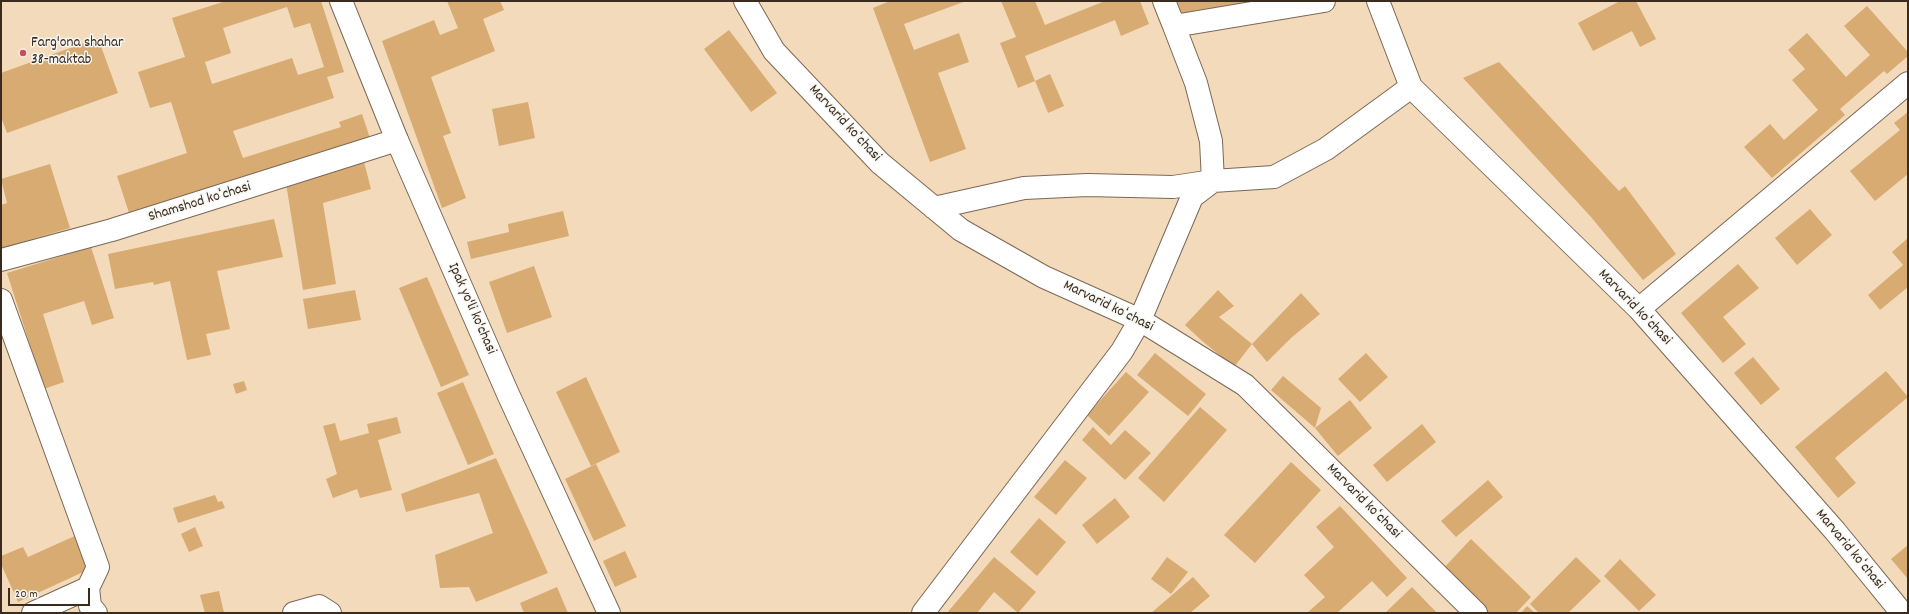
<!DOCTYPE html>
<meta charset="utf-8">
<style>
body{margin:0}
#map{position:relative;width:1909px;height:614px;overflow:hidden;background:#f3dabb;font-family:Dekko,sans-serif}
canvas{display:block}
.frame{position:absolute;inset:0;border:2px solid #3b2a1e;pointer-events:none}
.scale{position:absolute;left:8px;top:588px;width:82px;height:18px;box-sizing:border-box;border:2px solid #3b2a1e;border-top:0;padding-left:5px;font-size:12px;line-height:14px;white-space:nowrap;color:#3b2a1e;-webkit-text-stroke:3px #f6f6f2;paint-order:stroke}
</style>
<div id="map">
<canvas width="1909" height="614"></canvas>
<div class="frame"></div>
<div class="scale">20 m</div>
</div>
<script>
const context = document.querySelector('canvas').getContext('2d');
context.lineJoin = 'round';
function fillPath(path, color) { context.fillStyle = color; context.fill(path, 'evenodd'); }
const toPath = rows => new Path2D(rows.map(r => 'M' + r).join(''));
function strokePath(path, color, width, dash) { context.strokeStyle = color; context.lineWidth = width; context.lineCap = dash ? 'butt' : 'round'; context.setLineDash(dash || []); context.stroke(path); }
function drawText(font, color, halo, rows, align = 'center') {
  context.font = font + ' Dekko,sans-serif'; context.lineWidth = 3; context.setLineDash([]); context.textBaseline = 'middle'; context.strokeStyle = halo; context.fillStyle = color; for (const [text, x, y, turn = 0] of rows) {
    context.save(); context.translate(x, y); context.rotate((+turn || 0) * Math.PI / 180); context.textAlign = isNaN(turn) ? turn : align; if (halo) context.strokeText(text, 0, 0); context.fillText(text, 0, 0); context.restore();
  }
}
const building = toPath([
 [226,1,321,1,344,72,327,77,334,98,233,131,243,158,341,127,339,122,362,114,370,138,130,216,117,176,187,153,171,102,150,108,138,72,185,57,172,18],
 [287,7,294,28,310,23,324,67,298,75,292,58,212,84,205,62,231,53,223,28],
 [447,1,500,1,504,10,483,19,495,51,431,77,451,133,443,136,466,198,442,208,382,41,434,20,440,35,458,28],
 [890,1,966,1,904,24,914,50,959,33,969,62,938,73,966,149,930,162,873,8],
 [1001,1,1035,1,1045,25,1105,1,1140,1,1149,24,1121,36,1115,20,1025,56,1035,81,1018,88,1000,43,1016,37],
 [1177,1,1292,1,1183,18],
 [1620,1,1636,1,1656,39,1640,47,1632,31,1593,51,1578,23],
 [1867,6,1908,52,1908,56,1887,74,1884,71,1840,109,1845,115,1772,178,1744,147,1770,124,1784,140,1818,110,1792,80,1805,69,1788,50,1807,33,1846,77,1870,55,1844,26],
 [729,30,777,93,751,112,704,49],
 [98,38,118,93,7,133,1,117,1,73],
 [1499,62,1619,191,1625,186,1676,254,1643,280,1591,217,1463,78],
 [1050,74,1064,106,1048,113,1035,81],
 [528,102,535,138,499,146,492,109],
 [1908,112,1908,174,1875,201,1850,171,1900,130,1894,123],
 [364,162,371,189,323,203,336,284,303,290,286,183],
 [50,164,70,228,1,248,1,205,7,203,1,179],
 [1810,209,1832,235,1797,265,1775,238],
 [563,211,569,236,471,259,467,242,509,232,508,224],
 [274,219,283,257,217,271,230,329,206,334,211,355,187,360,170,281,154,285,153,282,115,289,108,254],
 [1908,238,1908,287,1880,310,1868,295,1903,265,1892,252],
 [91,247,114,318,92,325,84,301,43,314,64,382,44,389,7,273],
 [1738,264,1759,288,1723,317,1746,344,1723,363,1681,313],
 [534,266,552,317,507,333,489,282],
 [427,277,469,375,441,387,399,288],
 [355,290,361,320,308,329,303,299],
 [1218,290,1234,306,1219,317,1252,344,1234,367,1201,340,1185,325],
 [1301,293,1320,314,1291,338,1267,362,1252,344],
 [1155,353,1206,394,1188,416,1137,375],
 [1366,353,1388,377,1360,402,1338,379],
 [1753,357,1780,389,1761,405,1734,373],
 [1886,371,1908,397,1835,458,1856,483,1838,498,1795,447],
 [1126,372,1149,392,1109,436,1087,415],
 [1283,376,1321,408,1315,428,1271,390],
 [586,377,620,452,591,466,556,392],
 [244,381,247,390,236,394,233,384],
 [463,382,494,454,468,465,437,393],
 [1350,400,1372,428,1338,456,1315,428],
 [1200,407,1227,430,1164,502,1138,478],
 [397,417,401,433,378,440,392,490,360,498,357,489,333,498,326,479,337,474,323,426,335,423,340,441,369,433,367,424],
 [1422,424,1436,442,1387,482,1373,465],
 [1093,427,1111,445,1125,430,1151,453,1125,480,1082,440],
 [496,458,548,573,476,602,469,587,440,588,435,555,493,533,479,493,406,512,401,494],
 [1065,460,1087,478,1056,515,1034,497],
 [1291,462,1321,490,1255,563,1224,535],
 [596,464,626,526,594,541,565,479],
 [1488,480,1503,497,1456,537,1441,521],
 [215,495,218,502,222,501,225,508,178,523,173,508],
 [1115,498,1130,517,1097,544,1082,525],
 [1340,506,1407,578,1387,597,1372,581,1337,613,1307,613,1325,597,1304,575,1334,547,1316,527],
 [1039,518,1066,542,1037,576,1010,552],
 [195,527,203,546,189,552,181,534],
 [77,535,92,568,18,602,1,564,1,556,23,547,28,557],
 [1471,539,1531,597,1516,613,1485,613,1441,571],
 [1908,545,1908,579,1891,559],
 [625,551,637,577,615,587,603,561],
 [994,557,1036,592,1018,613,994,592,977,613,947,613],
 [1167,557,1188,572,1171,594,1151,579],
 [1576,557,1601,581,1568,613,1539,613,1530,604],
 [1620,559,1656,595,1639,611,1604,576],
 [1193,577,1210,596,1190,613,1151,613],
 [557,587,568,613,524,613,520,603],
 [1412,587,1437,613,1385,613],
 [219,591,224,613,205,613,200,595],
 [1527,606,1535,613,1521,613]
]);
const minor = toPath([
 [745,1,774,51,880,163,961,230,1044,277,1140,320,1245,385,1476,613],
 [1164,1,1174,26,1324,1],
 [1378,1,1411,87,1639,309,1835,531,1902,613],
 [934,208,1024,188,1087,185,1173,187,1213,181,1211,141,1196,83,1174,26],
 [1,260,112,230,397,140],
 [1,300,98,567,88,588,90,606,96,613],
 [1639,309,1908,83],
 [33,613,88,588],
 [294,613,319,606,330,613],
 [923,613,1122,351,1140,320,1192,197,1213,181,1274,177,1326,149,1411,87]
]);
const major = toPath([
 [341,1,397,140,508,394,609,613]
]);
const markers = [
 [23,53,4,"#d1495b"]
];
const poiNames = [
 ["Farg'ona shahar",31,44],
 ["38-maktab",31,61]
];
const streetNames = [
 ["Marvarid koʻchasi",844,124,47],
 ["Shamshod koʻchasi",200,203,-17],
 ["Marvarid koʻchasi",1108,307,26],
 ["Marvarid koʻchasi",1634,308,46],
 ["Ipak yo'li ko'chasi",471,309,66],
 ["Marvarid koʻchasi",1363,502,45],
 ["Marvarid koʻchasi",1849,550,50]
];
fillPath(building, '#d8ab72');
strokePath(minor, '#7b6855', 24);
strokePath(major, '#7b6855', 24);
strokePath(minor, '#fff', 22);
strokePath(major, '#fff', 22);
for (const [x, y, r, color] of markers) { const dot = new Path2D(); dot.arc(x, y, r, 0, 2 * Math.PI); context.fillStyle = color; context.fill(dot); strokePath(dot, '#f6f6f2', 1.5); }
drawText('15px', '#3b2a1e', '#f6f6f2', poiNames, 'left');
drawText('15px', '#3b2a1e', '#f6f6f2', streetNames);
</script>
